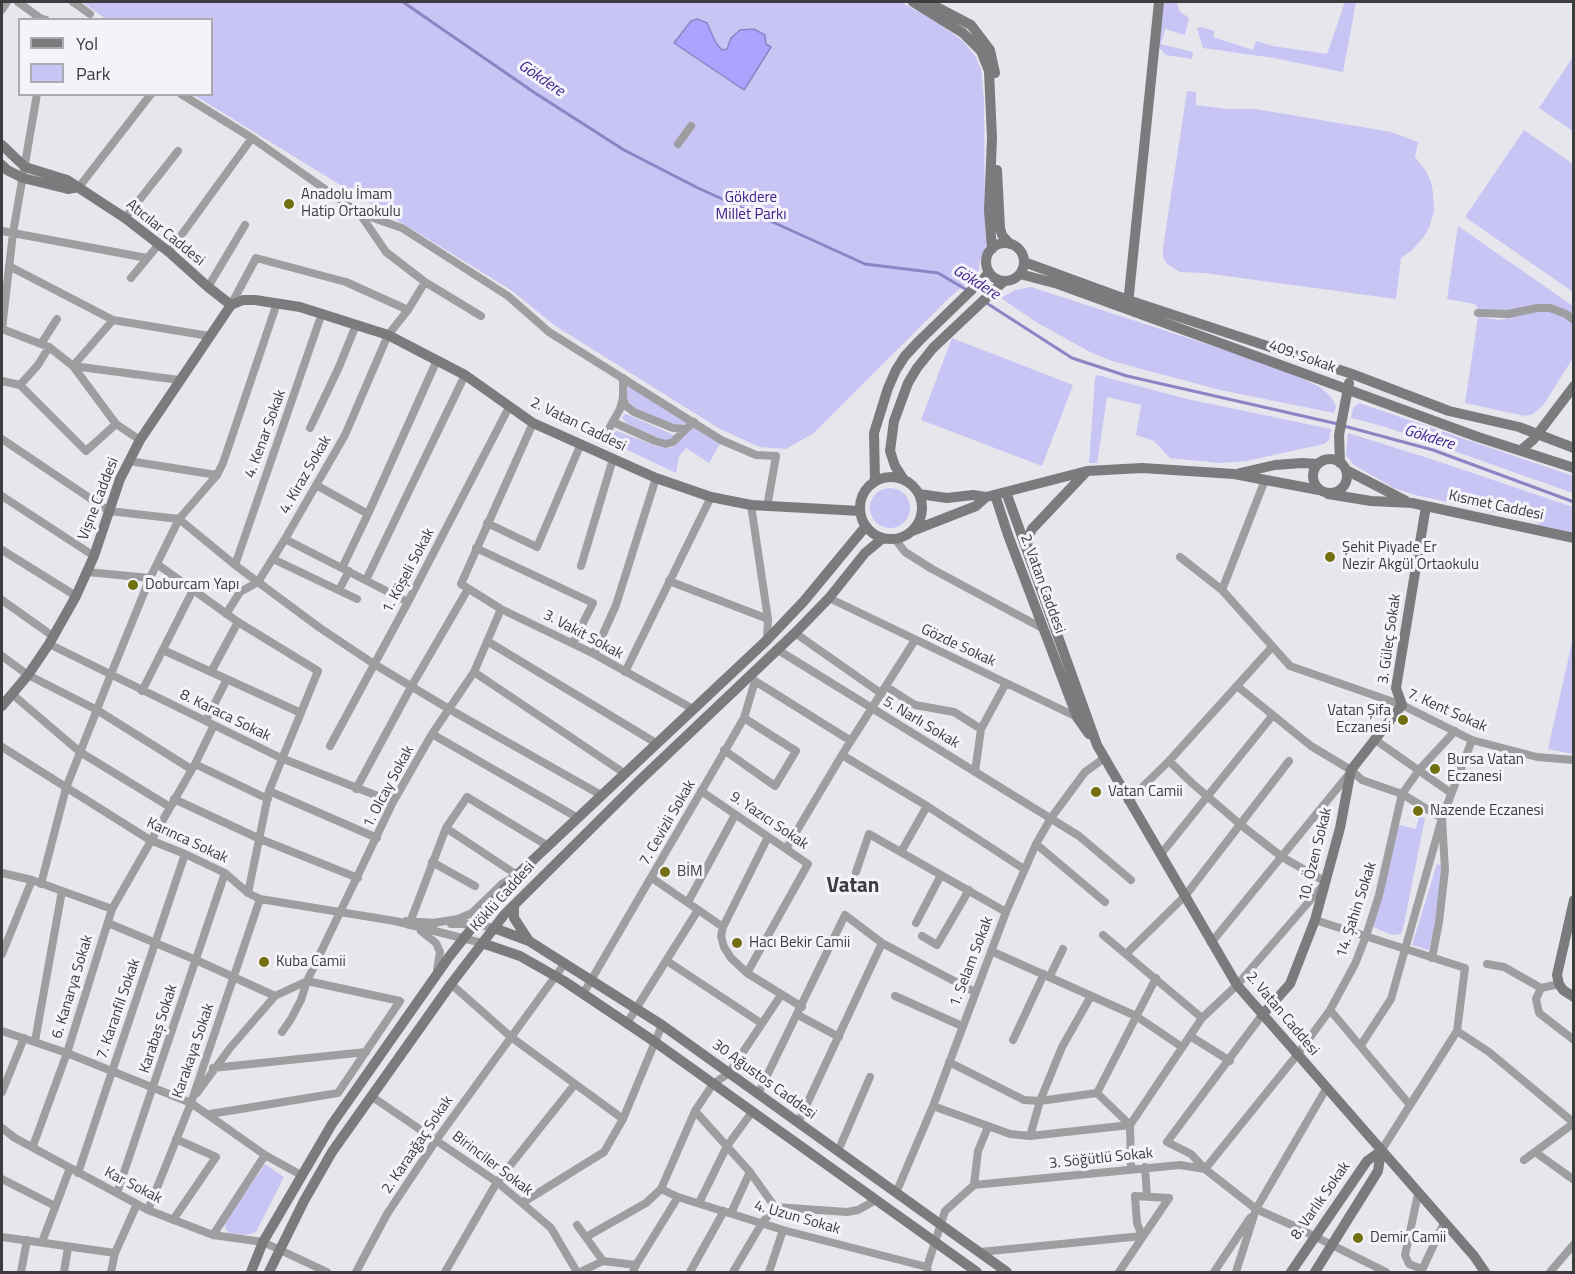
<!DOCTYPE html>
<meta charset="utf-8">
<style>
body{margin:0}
#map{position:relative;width:1575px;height:1274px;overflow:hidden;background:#e6e6ec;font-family:"Titillium Web",sans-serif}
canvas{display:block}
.frame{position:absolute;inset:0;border:3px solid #3d3c3f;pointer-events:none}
.legend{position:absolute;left:18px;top:18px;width:195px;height:78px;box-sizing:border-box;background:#f4f3f9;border:2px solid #abaaaf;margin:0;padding:8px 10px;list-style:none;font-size:18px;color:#3d3c3f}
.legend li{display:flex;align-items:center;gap:12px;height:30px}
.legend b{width:30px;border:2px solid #abaaaf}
</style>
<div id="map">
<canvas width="1575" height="1274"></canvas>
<div class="frame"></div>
<ul class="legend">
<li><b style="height:8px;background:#7b7b7e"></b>Yol</li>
<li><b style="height:16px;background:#c8c5f5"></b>Park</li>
</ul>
</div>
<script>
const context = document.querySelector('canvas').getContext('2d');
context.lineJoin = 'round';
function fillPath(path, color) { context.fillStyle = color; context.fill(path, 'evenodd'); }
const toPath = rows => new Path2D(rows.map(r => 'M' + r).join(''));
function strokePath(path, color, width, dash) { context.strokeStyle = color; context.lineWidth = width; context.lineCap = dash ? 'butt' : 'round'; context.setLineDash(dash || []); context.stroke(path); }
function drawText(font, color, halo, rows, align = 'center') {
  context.font = font + ' "Titillium Web",sans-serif'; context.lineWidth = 6; context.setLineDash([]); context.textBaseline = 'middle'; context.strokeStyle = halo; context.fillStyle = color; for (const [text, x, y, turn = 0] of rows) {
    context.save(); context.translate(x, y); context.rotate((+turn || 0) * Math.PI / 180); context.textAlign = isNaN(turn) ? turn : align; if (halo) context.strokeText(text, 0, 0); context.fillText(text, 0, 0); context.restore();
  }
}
const green = toPath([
 [82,2,901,2,936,22,963,41,975,56,981,69,984,98,985,230,987,243,980,262,978,275,951,296,814,433,786,449,760,447,720,429,554,325,511,290,194,95,212,94,212,20,106,19],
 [1162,2,1177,2,1179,11,1189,18,1185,35,1165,29,1161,44,1193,52,1192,59,1166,55,1158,47],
 [1345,2,1356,2,1343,72,1274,58,1203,48,1197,28,1201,27,1215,31,1213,37,1253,50,1256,41,1273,46,1327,54],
 [1573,57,1573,131,1539,108],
 [1187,91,1196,92,1196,105,1226,109,1256,109,1391,132,1418,142,1415,157,1426,171,1431,182,1433,193,1434,211,1429,228,1423,238,1411,251,1401,258,1396,299,1204,273,1180,272,1167,264,1163,257,1163,248],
 [1524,130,1573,164,1573,292,1465,217],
 [1458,226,1573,306,1573,315,1550,304,1514,311,1479,310,1475,304,1447,299],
 [1031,287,1280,368,1320,387,1330,396,1336,406,1334,413,1220,390,1112,361,1092,353,1036,322,1001,298,1015,290],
 [1537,310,1547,310,1565,316,1573,324,1573,358,1544,404,1533,414,1525,416,1465,403,1478,317,1500,320],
 [952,338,1073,385,1042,466,921,420],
 [1097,375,1187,399,1331,429,1329,440,1324,444,1246,461,1219,463,1170,458,1154,441,1136,435,1141,405,1107,397,1097,463,1089,463,1095,378],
 [627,382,689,421,688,424,678,425,664,421,631,406,627,396],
 [1359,403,1573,476,1573,493,1386,427,1351,418,1353,408],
 [626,414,674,435,674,438,665,441,626,423,622,417],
 [692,428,696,428,720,444,709,463,686,448,679,456,676,473,615,444,614,433,617,431,656,446,670,448,677,444,688,430],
 [1348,433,1428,458,1573,507,1573,532,1538,525,1539,522,1415,495,1394,488,1354,465,1346,455],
 '870 508a20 20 0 1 1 40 0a20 20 0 1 1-40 0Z',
 [1573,638,1573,754,1548,749],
 [1419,816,1425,818,1404,924,1401,934,1392,935,1371,926,1399,825,1416,829],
 [1437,864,1443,866,1437,916,1429,950,1412,945],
 [265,1164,284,1177,256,1232,245,1235,229,1233,225,1228,225,1222]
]);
const water = toPath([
 [697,19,707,23,716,43,722,50,727,49,731,38,740,30,754,29,765,35,766,44,771,47,744,90,674,43,691,21,697,19]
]);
const stream = toPath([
 [403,2,535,93,624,150,698,188,865,264,938,273,967,290],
 [985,302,1072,358,1127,376,1338,424],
 [1344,426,1433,450,1574,502]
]);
const street = toPath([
 [18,2,40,18,46,20],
 [73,2,90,14],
 [2,10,7,2],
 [181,94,252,138,359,213,402,228,508,296,549,332,721,440,756,455,776,456,767,507],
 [678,144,691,126],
 [79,187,151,94],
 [125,218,178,151],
 [2,231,147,258],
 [169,252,252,138],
 [9,266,113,320,209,336],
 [131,278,159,244],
 [425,282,481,316],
 [208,287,245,225],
 [231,305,256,258,346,282,408,310],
 [1478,313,1508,314,1537,308,1550,308,1566,314,1574,320],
 [2,329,13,233,37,94],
 [2,329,49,347,73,366,116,424,140,440],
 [41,344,57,319],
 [73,366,179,380],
 [73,366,113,320],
 [623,378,623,398,626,406,634,412,673,428,686,429,694,422],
 [2,381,20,385],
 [20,385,86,451,116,424],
 [20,385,38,365,49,347],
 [613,422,655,441,666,444,673,442,686,429],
 [533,423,461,584,501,609,594,654,693,709],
 [310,428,339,367,356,325],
 [606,434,620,409,623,398],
 [2,439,109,511,179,519,235,565,320,628,374,664,449,709,601,795],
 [129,461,217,475],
 [316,485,368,514],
 [2,496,94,556],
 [751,505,768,619,767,640],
 [487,523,537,547,580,446],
 [285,539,408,602],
 [895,539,905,552,932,569,1042,628],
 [476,548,593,603,573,643],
 [2,550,76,596],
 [1180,557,1222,590,1290,666,1402,705,1472,740,1537,757,1574,760],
 [273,559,357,599],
 [157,564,238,622,318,671,269,791,248,893],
 [235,565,322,313],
 [581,566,613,459],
 [342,568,368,514,437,360],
 [87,572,150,578],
 [366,580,465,375],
 [669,581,768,619],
 [339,590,349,571],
 [1222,590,1265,480],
 [829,598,1077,717],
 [2,600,54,637],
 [226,614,240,592,258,582,285,539,345,435,388,335,408,310,425,282,386,252,360,214],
 [795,633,882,694],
 [487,641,656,743],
 [49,644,281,758,393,802],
 [163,650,301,713],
 [778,650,1079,836,1131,880],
 [594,654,616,605,656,478],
 [2,656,28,675,97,710,191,769],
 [211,672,238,622],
 [474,672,624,773],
 [625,672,711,497],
 [755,681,851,741],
 [1237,686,1311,746,1351,770,1362,780,1402,794,1442,818,1391,999,1361,1045],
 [887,687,915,705,954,712,981,729],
 [142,691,193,590],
 [12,694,80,752,170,807],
 [206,721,227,679],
 [432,734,578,818],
 [1374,739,1451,793],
 [330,746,408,602,509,407],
 [2,747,150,840,185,854,225,873,248,893,260,899,395,921,482,943],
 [724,750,775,786,796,751,744,718],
 [842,755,927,806,1024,869],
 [195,764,268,799],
 [975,772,981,729,1006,683],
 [356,789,411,687,468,589],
 [269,791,377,838],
 [701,791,808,864,747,973],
 [174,799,260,839,358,878],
 [1128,801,1169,761,1272,647],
 [1036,844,1105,902],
 [786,849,842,755,915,640],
 [901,852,927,806],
 [1161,854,1273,715],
 [432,862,475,886],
 [856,872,869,834,1006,912],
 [2,873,32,880,112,909],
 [652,878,723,927,721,936,724,947,731,958,747,973,802,1007],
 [41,884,66,788,111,674,150,578,179,519,217,475,223,463,277,303],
 [688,902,735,815],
 [1315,920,1465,968,1457,1031,1381,1151],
 [406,921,436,923],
 [108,923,196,960,275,996],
 [433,923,458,919,472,913,502,884,517,875,446,828],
 [916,923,941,875],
 [451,924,475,924,494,928],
 [409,925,446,828,467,797,548,846],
 [723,927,768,837],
 [421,931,436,943,440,952,437,970],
 [1103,935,1202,1018],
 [922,936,937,945,969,890],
 [1211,943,1349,774],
 [991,951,1136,1016,1182,1047],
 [2,954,32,880],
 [1126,954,1185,896,1289,761],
 [1432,958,1439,922,1445,870,1442,818,1472,740],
 [667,961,761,1023],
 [1487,964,1504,967,1541,988],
 [1050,976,1063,949],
 [451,984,511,1037,623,1119],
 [1559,984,1541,988,1536,999,1539,1013,1574,1040],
 [583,994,744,718,755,681,750,677],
 [895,996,962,1026],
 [1330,1010,1410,1105],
 [798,1015,839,1037],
 [1262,1015,1167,1142,1191,1154,1205,1169,1297,1055,1330,1010,1355,964,1366,936,1379,895,1402,794,1419,770,1455,731],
 [627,1023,698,910],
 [2,1031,67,1053,191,1103,265,1155,301,1175],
 [1457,1031,1489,1052,1574,1123],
 [282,1032,291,1019,301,1000,307,981,393,802,432,734,474,672,501,609],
 [1190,1036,1230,1061],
 [1013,1040,1044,974],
 [35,1041,62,891],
 [949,1062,1024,1100,1040,1101,1097,1093,1130,1125,1202,1018,1237,985,1326,882,1282,857,1241,825,1193,784,1169,761],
 [213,1068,366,1052],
 [2,1092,24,1038],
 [197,1093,230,1048,275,996,307,981],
 [1097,1093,1156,978],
 [758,1094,845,915,882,943,975,992],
 [371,1096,497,1182,522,1203,551,1228,577,1272],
 [933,1106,1010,1134,1030,1136,1130,1125,1131,1169],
 [695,1111,750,1172,775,1207,847,1212,858,1210,876,1200],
 [210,1114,338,1093,400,1001,307,981],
 [798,1123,882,943],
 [2,1128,15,1138,148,1210,213,1235,263,1242,327,1272],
 [1030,1136,1040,1101,1062,1047,1091,996],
 [33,1146,67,1053,112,909,195,764,214,725],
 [838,1151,870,1077],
 [1535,1152,1574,1180],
 [1524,1160,1574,1123],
 [1145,1167,1147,1196],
 [78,1173,185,854],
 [2,1179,55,1206],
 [974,1185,978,1151,988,1127],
 [661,1189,678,1197,783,1230,927,1267],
 [117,1193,225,873],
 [896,1193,933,1106,1006,912,1036,844,1051,818,1085,772,1103,759],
 [1418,1194,1405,1255,1409,1264,1422,1269],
 [522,1203,604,1152,623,1119,662,1025],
 [699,1203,727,1146,752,1112],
 [148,1210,191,1103,260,899],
 [731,1213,750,1172],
 [173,1220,216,1157,176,1139],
 [577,1225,603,1261,636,1265],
 [213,1235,265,1155],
 [2,1237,115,1253],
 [586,1237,646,1203,661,1189,695,1111,713,1084,729,1073,781,995],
 [42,1242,70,1168],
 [980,1252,1142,1236,1137,1223,1135,1196,1169,1198],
 [21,1272,27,1240],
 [64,1272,68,1247],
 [111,1272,115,1253,137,1204],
 [356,1272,387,1214,437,1139,565,963],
 [445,1272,497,1182,575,1084],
 [580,1272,603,1261],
 [633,1272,636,1265,678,1197],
 [690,1272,724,1211],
 [733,1272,762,1223,775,1207],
 [769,1272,783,1230],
 [928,1272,927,1267,945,1211,974,1185,1180,1165,1205,1169,1256,1209,1294,1226,1386,1272],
 [1119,1272,1169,1198],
 [1214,1272,1250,1218],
 [1236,1272,1256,1209,1326,1089],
 [1421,1272,1444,1223],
 [1550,1272,1574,1244]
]);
const secondary = toPath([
 [913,2,963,33,981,51,989,71,992,138,989,211,992,249],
 [927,2,971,25,990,50,995,73],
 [2,145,25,167,67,180,125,218,169,252,208,287,231,305],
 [2,165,7,170,23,178,68,189,79,187],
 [997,170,1000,228,1002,235,1010,244],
 '986 262a19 19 0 1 1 38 0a19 19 0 1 1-38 0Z',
 [1024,262,1128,300,1352,374,1449,411,1519,427,1574,448],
 [1020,274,1058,284,1478,437,1574,468],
 [1128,304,1159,2],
 [231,305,243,300,255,300,300,307,388,335,465,375,533,423,656,478,711,497,751,505,860,511],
 [1521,450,1533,440,1574,386],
 '1313 476a17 17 0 1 1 34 0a17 17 0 1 1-34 0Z',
 [1340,463,1339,435,1349,383],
 [1346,470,1406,501],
 [1240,473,1275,465,1302,463,1318,464],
 '860 508a31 31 0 1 1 62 0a31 31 0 1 1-62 0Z',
 [904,480,895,466,890,451,894,421,908,383,917,368,933,348,1004,281],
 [875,481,874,433,888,388,896,370,905,356,919,341,985,277,989,272],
 [1006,492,1097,745,1237,985,1474,1256,1485,1272],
 [919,494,947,498,973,495,986,497],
 [1328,494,1371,501,1412,503,1574,538],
 [995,495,1008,535,1077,717,1089,734],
 [912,531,976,506,986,497,1087,471,1142,468,1234,474,1319,490],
 [1027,548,1028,538,1032,529,1086,472],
 [2,706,28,675,49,644,76,596,94,556,120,479,140,440,231,305],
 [1574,900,1557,975,1559,984,1563,990,1574,997],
 [514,905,514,918,529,941],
 [494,928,529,941,662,1025,1007,1272],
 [482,943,520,956,564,981,655,1042,977,1272],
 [1262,1015,1290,984,1315,920,1340,828,1351,770,1402,705,1396,688,1426,506],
 [251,1272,263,1242,332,1124,449,957,490,905,517,875,767,640,804,601,866,526],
 [269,1272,304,1201,332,1152,451,984,504,915,638,782,795,633,829,598,865,553,883,538],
 [1291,1272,1367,1161,1381,1151],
 [1315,1272,1378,1171,1381,1151]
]);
const markers = [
 [289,204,6,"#716f0f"],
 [1330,557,6,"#716f0f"],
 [133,585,6,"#716f0f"],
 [1403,720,6,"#716f0f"],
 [1435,769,6,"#716f0f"],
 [1096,792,6,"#716f0f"],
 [1418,811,6,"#716f0f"],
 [665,872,6,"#716f0f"],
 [737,943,6,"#716f0f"],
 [264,962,6,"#716f0f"],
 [1358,1238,6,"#716f0f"]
];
const poiNames = [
 ["Anadolu İmam",301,195],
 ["Hatip Ortaokulu",301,212],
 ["Şehit Piyade Er",1342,548],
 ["Nezir Akgül Ortaokulu",1342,565],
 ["Doburcam Yapı",145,585],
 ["Vatan Şifa",1391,711,"right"],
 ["Eczanesi",1391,728,"right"],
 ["Bursa Vatan",1447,760],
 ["Eczanesi",1447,777],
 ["Vatan Camii",1108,792],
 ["Nazende Eczanesi",1430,811],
 ["BİM",677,872],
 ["Hacı Bekir Camii",749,943],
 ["Kuba Camii",276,962],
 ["Demir Camii",1370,1238]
];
const parkNames = [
 ["Gökdere",751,198],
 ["Millet Parkı",751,215]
];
const streetNames = [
 ["Atıcılar Caddesi",165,233,39],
 ["409. Sokak",1302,357,20],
 ["2. Vatan Caddesi",578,425,26],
 ["4. Kenar Sokak",266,434,-70],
 ["4. Kiraz Sokak",306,475,-60],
 ["Vişne Caddesi",99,499,-69],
 ["Kısmet Caddesi",1496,506,12],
 ["1. Köşeli Sokak",409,571,-62],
 ["2. Vatan Caddesi",1042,584,70],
 ["3. Vakit Sokak",583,635,28],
 ["3. Güleç Sokak",1390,639,-82],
 ["Gözde Sokak",958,646,25],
 ["7. Kent Sokak",1447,711,24],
 ["8. Karaca Sokak",225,716,26],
 ["5. Narlı Sokak",921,723,31],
 ["1. Olcay Sokak",389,787,-62],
 ["9. Yazıcı Sokak",769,821,34],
 ["7. Cevizli Sokak",668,823,-60],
 ["Karınca Sokak",187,841,25],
 ["10. Özen Sokak",1316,855,-76],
 ["Köklü Caddesi",503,897,-48],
 ["14. Şahin Sokak",1357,910,-72],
 ["1. Selam Sokak",972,962,-69],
 ["6. Kanarya Sokak",73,987,-73],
 ["7. Karanfil Sokak",119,1009,-71],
 ["2. Vatan Caddesi",1282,1014,50],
 ["Karabaş Sokak",159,1029,-72],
 ["Karakaya Sokak",194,1051,-71],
 ["30 Ağustos Caddesi",764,1080,36],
 ["2. Karaağaç Sokak",418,1145,-56],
 ["3. Söğütlü Sokak",1101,1159,-6],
 ["Birinciler Sokak",492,1164,37],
 ["Kar Sokak",133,1186,27],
 ["8. Varlık Sokak",1321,1201,-55],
 ["4. Uzun Sokak",797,1218,16]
];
const waterNames = [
 ["Gökdere",541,79,34],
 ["Gökdere",976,283,32],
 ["Gökdere",1429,438,17]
];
const districtNames = [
 ["Vatan",853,887]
];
fillPath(green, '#c8c5f5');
fillPath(water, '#ada3fe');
strokePath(water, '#8b84c5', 1.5);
strokePath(stream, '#8b84c5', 3);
strokePath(street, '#9e9ea0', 8);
strokePath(secondary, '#7b7b7e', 10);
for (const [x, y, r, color] of markers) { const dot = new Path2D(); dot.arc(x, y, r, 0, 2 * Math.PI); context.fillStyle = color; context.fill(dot); strokePath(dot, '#f4f3f9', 2); }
drawText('15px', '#3d3c3f', '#f4f3f9', poiNames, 'left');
drawText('15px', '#3e2289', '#f4f3f9', parkNames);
drawText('15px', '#3d3c3f', '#f4f3f9', streetNames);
drawText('italic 16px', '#42278e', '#f4f3f9', waterNames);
drawText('bold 21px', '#3d3c3f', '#f4f3f9', districtNames);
</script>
